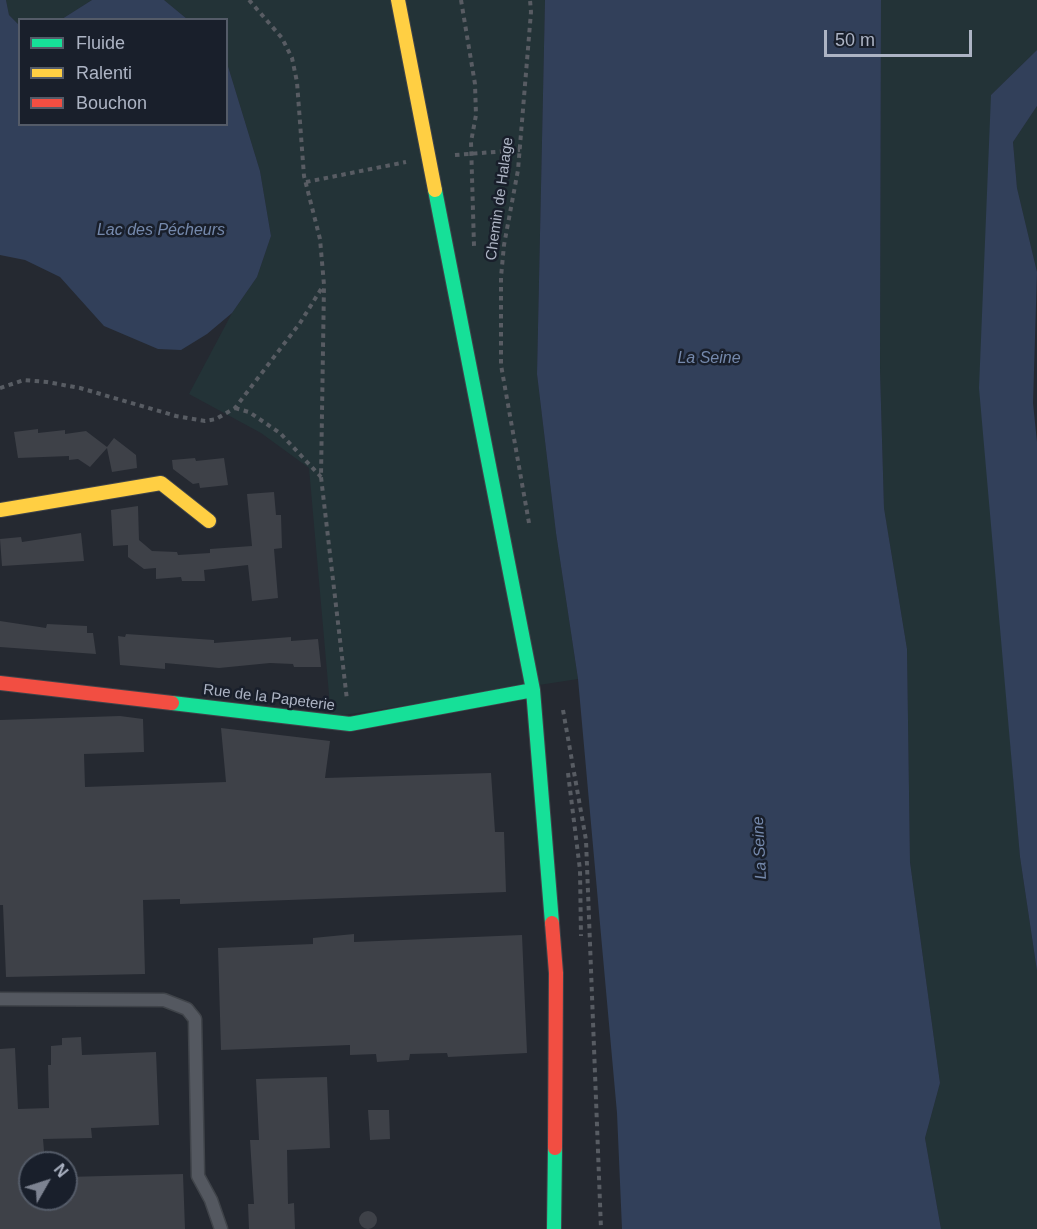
<!DOCTYPE html>
<meta charset="utf-8">
<style>
body{margin:0}
#map{position:relative;width:1037px;height:1229px;overflow:hidden;background:#252931;font-family:Helvetica,sans-serif}
canvas{display:block}
.legend{position:absolute;left:18px;top:18px;width:210px;height:108px;box-sizing:border-box;background:#191f2b;border:2px solid #545b68;margin:0;padding:8px 10px;list-style:none;font-size:18px;color:#adb4c4}
.legend li{display:flex;align-items:center;gap:12px;height:30px}
.legend b{width:30px;border:2px solid #545b68}
.north{position:absolute;left:18px;top:1151px;width:60px;height:60px;box-sizing:border-box;background:#191f2b;border:2px solid #545b68;border-radius:50%;rotate:51deg;font-size:16px;font-weight:700;line-height:24px;text-align:center;color:#adb4c4}
.north::after{content:'';display:block;margin:auto;width:21px;height:27px;background:#7d8391;clip-path:polygon(50% 0,100% 100%,50% 72%,0 100%)}
.scale{position:absolute;left:824px;top:30px;width:148px;height:27px;box-sizing:border-box;border:3px solid #adb4c4;border-top:0;padding-left:8px;font-size:18px;line-height:21px;white-space:nowrap;color:#adb4c4;-webkit-text-stroke:4px #191f2b;paint-order:stroke}
</style>
<div id="map">
<canvas width="1037" height="1229"></canvas>
<ul class="legend">
<li><b style="height:8px;background:#16e098"></b>Fluide</li>
<li><b style="height:8px;background:#ffcf43"></b>Ralenti</li>
<li><b style="height:8px;background:#f24e42"></b>Bouchon</li>
</ul>
<div class="north">N</div>
<div class="scale">50 m</div>
</div>
<script>
const context = document.querySelector('canvas').getContext('2d');
context.lineJoin = 'round';
function fillPath(path, color) { context.fillStyle = color; context.fill(path, 'evenodd'); }
const toPath = rows => new Path2D(rows.map(r => 'M' + r).join(''));
function strokePath(path, color, width, dash) { context.strokeStyle = color; context.lineWidth = width; context.lineCap = dash ? 'butt' : 'round'; context.setLineDash(dash || []); context.stroke(path); }
function drawText(font, color, halo, rows, align = 'center') {
  context.font = font + ' Helvetica,sans-serif'; context.lineWidth = 5; context.setLineDash([]); context.textBaseline = 'middle'; context.strokeStyle = halo; context.fillStyle = color; for (const [text, x, y, turn = 0] of rows) {
    context.save(); context.translate(x, y); context.rotate((+turn || 0) * Math.PI / 180); context.textAlign = isNaN(turn) ? turn : align; if (halo) context.strokeText(text, 0, 0); context.fillText(text, 0, 0); context.restore();
  }
}
const green = toPath([
 [6,0,92,0,62,19,20,20,19,25,9,15],
 [164,0,545,0,537,374,556,533,578,679,331,717,309,468,261,433,189,394,232,313,257,277,271,236,260,171,227,63,226,20,187,19],
 [881,0,1037,0,1037,50,991,95,1002,639,1020,857,1037,971,1037,1229,941,1229,925,1138,940,1083,910,862,907,649,884,508,880,370],
 [1037,106,1037,272,1017,188,1013,142]
]);
const water = toPath([
 [0,0,6,0,9,15,19,25,20,124,226,124,227,63,260,171,271,236,257,277,232,313,207,334,181,350,158,349,104,326,60,277,25,260,0,255],
 [92,0,164,0,187,19,62,19],
 [545,0,881,0,880,370,884,508,907,649,910,862,940,1083,925,1138,941,1229,622,1229,617,1113,578,679,556,533,537,374],
 [1037,50,1037,106,1013,142,1017,188,1037,272,1033,403,1037,442,1037,971,1020,857,979,388,991,95]
]);
const building = toPath([
 [38,429,38,433,65,430,65,434,86,431,107,447,114,438,136,455,137,468,112,472,107,448,90,467,78,459,69,460,69,456,18,458,14,432],
 [195,458,196,461,224,458,228,485,200,488,199,483,193,484,173,469,172,460],
 [274,492,276,515,281,515,282,548,274,549,278,598,252,601,248,565,204,570,205,581,182,581,181,577,156,579,156,568,144,569,128,557,128,545,113,546,111,510,138,506,139,540,152,551,177,552,178,555,210,553,210,549,252,546,247,494],
 [81,533,84,561,2,566,0,539,21,537,22,542],
 [0,621,46,628,47,624,87,626,87,633,93,633,96,654,0,647],
 [126,634,214,640,214,643,291,637,291,641,318,639,321,667,294,667,293,664,270,663,219,668,165,663,165,669,120,665,118,636,125,637],
 [120,716,143,719,144,752,84,754,85,787,226,782,221,728,330,741,325,778,491,773,495,832,504,832,506,892,180,904,180,899,143,900,145,974,6,977,3,905,0,905,0,720],
 [354,934,354,942,522,935,527,1053,448,1057,447,1053,410,1054,409,1060,377,1062,376,1054,350,1055,350,1045,221,1050,218,948,313,944,313,938],
 [81,1037,82,1055,156,1052,159,1125,91,1128,92,1138,43,1139,45,1163,30,1163,30,1199,66,1199,66,1177,183,1174,185,1229,0,1229,0,1049,15,1048,18,1109,49,1108,48,1065,51,1065,51,1046,62,1045,62,1038],
 [327,1077,330,1148,287,1150,288,1204,294,1203,295,1229,249,1229,248,1204,254,1204,250,1140,259,1140,256,1079],
 [368,1110,389,1110,390,1139,370,1140],
 '359 1220a9 9 0 1 1 18 0a9 9 0 1 1-18 0Z'
]);
const path = toPath([
 [249,0,282,38,292,58,297,82,304,176,320,239,324,285,321,477,347,700],
 [461,0,475,84,476,115,471,142,474,246],
 [455,155,520,150],
 [306,182,406,162],
 [0,388,24,380,47,382,80,388,176,416,205,421,216,419,235,408,300,323,323,286],
 [235,408,249,412,280,433,321,477],
 [529,523,501,365,501,277,504,245,518,170,531,12,530,0],
 [563,710,586,840,601,1229],
 [568,773,580,870,581,936]
]);
const lane = toPath([
 [0,999,164,1000,187,1009,195,1019,198,1176,211,1200,221,1229]
]);
const fast = toPath([
 [435,190,533,690,552,923],
 [172,703,350,724,533,690],
 [554,1229,555,1148]
]);
const slow = toPath([
 [398,0,435,190],
 [0,510,161,483,209,521]
]);
const jam = toPath([
 [0,683,172,703],
 [552,923,556,973,555,1148]
]);
const streetNames = [
 ["Chemin de Halage",500,199,-82],
 ["Rue de la Papeterie",269,698,7]
];
const waterNames = [
 ["Lac des Pécheurs",161,231],
 ["La Seine",709,359],
 ["La Seine",760,848,-93]
];
fillPath(green, '#233337');
fillPath(water, '#32405a');
fillPath(building, '#3e4148');
strokePath(lane, '#40444a', 15);
strokePath(fast, '#40444a', 16);
strokePath(slow, '#40444a', 16);
strokePath(jam, '#40444a', 16);
strokePath(path, '#585c63', 4, [4.5, 4.5]);
strokePath(lane, '#545860', 12);
strokePath(fast, '#16e098', 14);
strokePath(slow, '#ffcf43', 14);
strokePath(jam, '#f24e42', 14);
drawText('15px', '#adb4c4', '#191f2b', streetNames);
drawText('italic 16px', '#7589ac', '#191f2b', waterNames);
</script>
